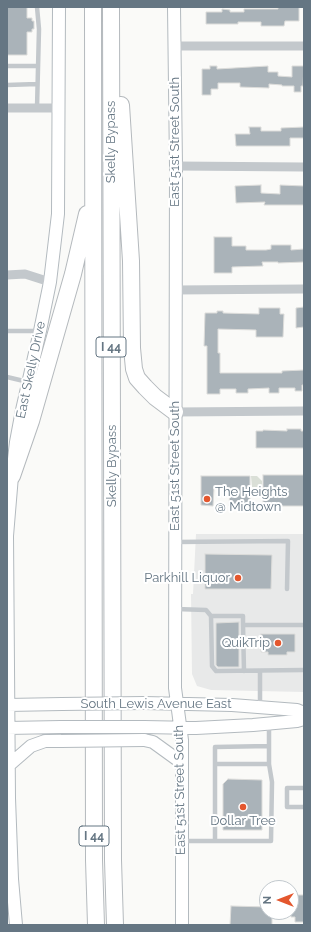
<!DOCTYPE html>
<style>
body{margin:0}
#map{position:relative;width:311px;height:932px;overflow:hidden;background:#fafaf8;font-family:Raleway,sans-serif}
canvas{display:block}
.frame{position:absolute;inset:0;border:8px solid #657683;pointer-events:none}
.north{position:absolute;left:259px;top:880px;width:40px;height:40px;box-sizing:border-box;background:#fff;border:1px solid #c1c8cd;border-radius:50%;rotate:270deg;font-size:11px;font-weight:700;line-height:16px;text-align:center;color:#657683}
.north::after{content:'';display:block;margin:auto;width:14px;height:18px;background:#e4572e;clip-path:polygon(50% 0,100% 100%,50% 72%,0 100%)}
</style>
<div id="map">
<canvas width="311" height="932"></canvas>
<div class="frame"></div>
<div class="north">N</div>
</div>
<script>
const context = document.querySelector('canvas').getContext('2d');
context.lineJoin = 'round';
function fillPath(path, color) { context.fillStyle = color; context.fill(path, 'evenodd'); }
const toPath = rows => new Path2D(rows.map(r => 'M' + r).join(''));
function strokePath(path, color, width, dash) { context.strokeStyle = color; context.lineWidth = width; context.lineCap = dash ? 'butt' : 'round'; context.setLineDash(dash || []); context.stroke(path); }
function drawText(font, color, halo, rows, align = 'center') {
  context.font = font + ' Raleway,sans-serif'; context.lineWidth = 4; context.setLineDash([]); context.textBaseline = 'middle'; context.strokeStyle = halo; context.fillStyle = color; for (const [text, x, y, turn = 0] of rows) {
    context.save(); context.translate(x, y); context.rotate((+turn || 0) * Math.PI / 180); context.textAlign = isNaN(turn) ? turn : align; if (halo) context.strokeText(text, 0, 0); context.fillText(text, 0, 0); context.restore();
  }
}
const built = toPath([
 [196,534,303,534,304,692,211,690,197,686,192,674,191,594,193,594]
]);
const green = toPath([
 [251,476,257,476,262,481,262,487,252,487]
]);
const building = toPath([
 [7,7,27,7,27,18,32,18,32,21,34,21,34,29,32,29,32,32,27,32,27,55,7,55,7,7],
 [278,7,299,7,299,21,285,21,284,26,261,26,261,22,238,22,238,24,206,24,206,12,222,12,222,9,230,10,230,12,244,12,244,9,278,9,278,7],
 [210,66,217,66,217,69,268,66,268,72,278,72,278,76,292,77,292,66,304,66,303,86,301,86,301,92,294,92,294,86,282,86,282,85,269,84,269,88,240,87,240,83,218,83,218,89,211,89,211,95,202,95,202,69,210,69,210,66],
 [249,127,261,127,261,131,281,131,281,128,304,127,304,138,290,138,290,146,236,146,235,134,250,134,249,127],
 [261,185,261,193,280,194,280,185,304,186,304,205,264,205,265,202,236,203,235,186,261,185],
 [214,237,232,237,232,246,246,246,246,250,266,250,271,249,271,245,291,245,291,250,304,249,304,262,278,263,278,262,262,262,263,266,232,267,232,273,214,273,214,237],
 [304,307,304,327,296,328,296,308,304,307],
 [259,308,280,308,280,314,284,314,283,337,256,337,256,330,218,329,218,353,220,353,220,373,282,373,282,371,304,370,304,385,302,385,302,391,295,391,295,388,279,388,279,393,269,393,269,388,248,389,248,393,236,393,236,389,220,389,220,394,207,394,207,346,204,346,205,313,217,313,217,311,223,311,223,313,259,314,259,308],
 [287,429,301,429,301,431,304,431,304,448,256,448,256,431,263,431,263,430,287,431,287,429],
 [263,475,304,475,304,506,263,506,263,475],
 [201,476,250,476,250,506,229,506,230,488,214,488,213,506,201,505,201,476],
 [205,554,272,555,271,589,205,589,205,554],
 [239,622,239,667,218,667,216,665,216,623,239,622],
 [261,634,295,634,295,652,287,652,287,655,268,655,268,652,261,652,261,634],
 [228,779,262,780,262,830,223,830,223,784,228,779],
 [294,895,304,895,304,922,295,922,295,917,291,917,291,899,294,899,294,895],
 [231,906,267,907,267,912,272,912,272,925,230,925,231,906]
]);
const lane = toPath([
 [7,66,38,66],
 [7,85,37,84],
 [37,108,39,29,37,7],
 [7,331,39,331],
 [7,377,28,382],
 [175,542,288,541,287,589],
 [176,609,206,610,211,616,243,616,243,625,304,625],
 [211,616,212,666,216,671,304,670],
 [243,625,244,671],
 [260,706,260,671],
 [215,764,269,764],
 [304,788,287,788,287,807,304,807],
 [215,840,215,747,269,746],
 [182,841,271,841,272,782,269,764,269,724]
]);
const street = toPath([
 [174,46,304,46],
 [7,108,59,108],
 [176,166,304,167],
 [7,275,25,274,50,282],
 [175,290,304,289],
 [175,412,304,411]
]);
const secondary = toPath([
 [174,7,176,166,175,688,182,740,182,925],
 [144,703,232,705,297,710,304,713],
 [7,705,62,704],
 [144,727,196,728,253,725,297,721,304,719],
 [7,728,61,727],
 [144,740,153,742,182,763],
 [8,766,31,746,45,741,61,741],
 [16,925,12,879,9,798,7,536,12,476,16,442,22,410,40,331,50,282,58,214,59,7]
]);
const highway = toPath([
 [93,7,94,860,96,925],
 [111,7,113,860,115,925],
 [121,105,131,261,132,348,134,369,137,378,145,387,155,397,175,412],
 [12,476,31,421,73,274,87,214]
]);
const secondaryBridge = toPath([
 [62,704,144,703],
 [61,727,144,727],
 [61,741,144,740]
]);
const markers = [
 [207,499,4,"#e4572e"],
 [238,578,4,"#e4572e"],
 [278,643,4,"#e4572e"],
 [243,807,4,"#e4572e"]
];
const shields = [
 [111,347,30],
 [94,836,30]
];
const shieldNames = [
 ["I 44",111,347],
 ["I 44",94,836]
];
const streetNames = [
 ["Skelly Bypass",111,142,-90],
 ["East 51st Street South",175,142,-90],
 ["East Skelly Drive",31,370,-78],
 ["Skelly Bypass",112,466,-90],
 ["East 51st Street South",175,466,-90],
 ["South Lewis Avenue East",156,704],
 ["East 51st Street South",180,790,-91]
];
const poiNames = [
 ["The Heights",215,492,"left"],
 ["@ Midtown",215,507,"left"],
 ["Parkhill Liquor",230,578],
 ["QuikTrip",270,643],
 ["Dollar Tree",243,821,"center"]
];
fillPath(built, '#e8e9e9');
fillPath(green, '#dadfd7');
fillPath(building, '#aab3b9');
strokePath(building, '#dcdcda', 1);
strokePath(secondary, '#b3babf', 14);
strokePath(highway, '#b4b9bd', 18);
strokePath(lane, '#c3c8cc', 4.5);
strokePath(street, '#c3c8cc', 9);
strokePath(secondary, '#fff', 12);
strokePath(highway, '#fff', 16);
strokePath(secondaryBridge, '#b3babf', 14, []);
strokePath(secondaryBridge, '#fff', 12);
for (const [x, y, r, color] of markers) { const dot = new Path2D(); dot.arc(x, y, r, 0, 2 * Math.PI); context.fillStyle = color; context.fill(dot); strokePath(dot, '#fff', 1.5); }
for (const [x, y, w] of shields) { const box = new Path2D(); box.roundRect(x - w / 2, y - 10, w, 20, 3); context.fillStyle = '#fff'; context.fill(box); strokePath(box, '#657683', 1); }
drawText('bold 12px', '#657683', null, shieldNames);
drawText('13px', '#657683', '#fff', streetNames);
drawText('13px', '#657683', '#fff', poiNames, 'right');
</script>
